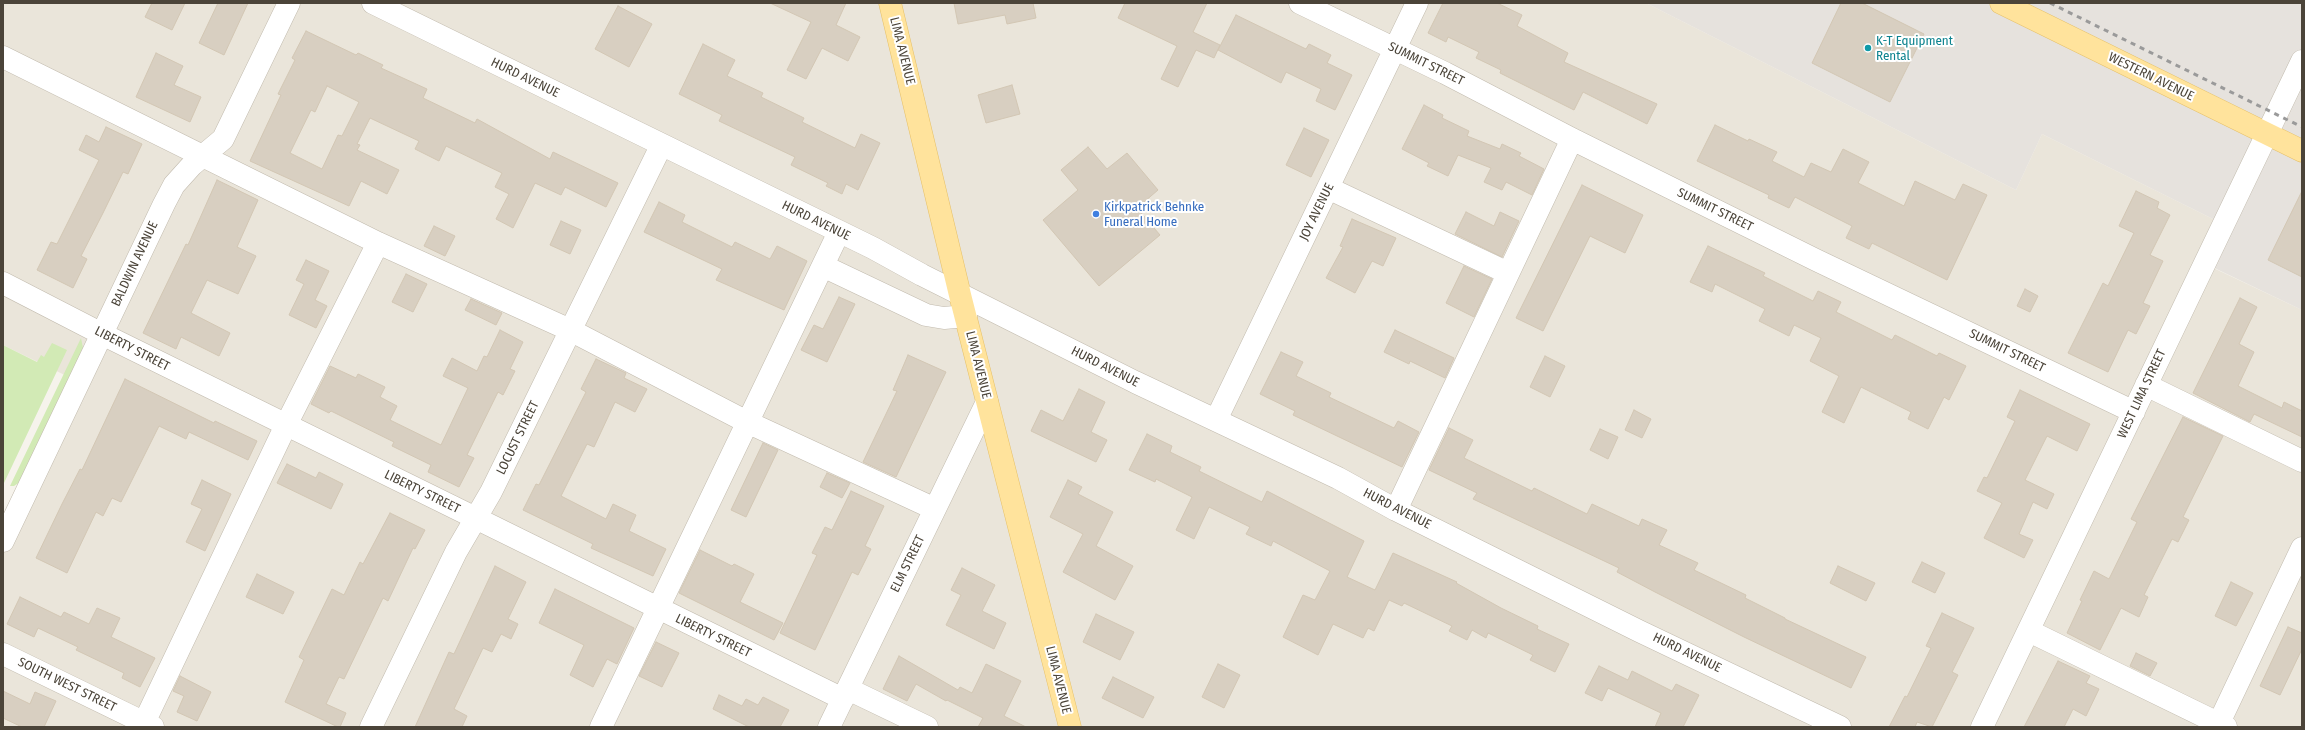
<!DOCTYPE html>
<style>
body{margin:0}
#map{position:relative;width:2305px;height:730px;overflow:hidden;background:#f6f3ec;font-family:"Fira Sans Condensed",sans-serif}
canvas{display:block}
.frame{position:absolute;inset:0;border:4px solid #4b4439;pointer-events:none}
</style>
<div id="map">
<canvas width="2305" height="730"></canvas>
<div class="frame"></div>
</div>
<script>
const context = document.querySelector('canvas').getContext('2d');
context.lineJoin = 'round';
function fillPath(path, color) { context.fillStyle = color; context.fill(path, 'evenodd'); }
const toPath = rows => new Path2D(rows.map(r => 'M' + r).join(''));
function strokePath(path, color, width, dash) { context.strokeStyle = color; context.lineWidth = width; context.lineCap = dash ? 'butt' : 'round'; context.setLineDash(dash || []); context.stroke(path); }
function drawText(font, color, halo, rows, align = 'center') {
  context.font = font + ' "Fira Sans Condensed",sans-serif'; context.lineWidth = 4; context.setLineDash([]); context.textBaseline = 'middle'; context.strokeStyle = halo; context.fillStyle = color; for (const [text, x, y, turn = 0] of rows) {
    context.save(); context.translate(x, y); context.rotate((+turn || 0) * Math.PI / 180); context.textAlign = isNaN(turn) ? turn : align; if (halo) context.strokeText(text, 0, 0); context.fillText(text, 0, 0); context.restore();
  }
}
const residential = toPath([
 [3,3,1646,3,2016,190,2042,134,2223,224,2205,264,2302,310,2302,727,3,727,3,541,79,382,3,345]
]);
const industrial = toPath([
 [1646,3,2302,3,2302,310,2204,263,2223,224,2042,134,2016,190]
]);
const green = toPath([
 [81,338,83,348,20,482,14,486,10,486],
 [52,343,67,350,4,483,3,345,37,362,41,355,44,357]
]);
const building = toPath([
 [152,3,185,3,172,30,145,17,152,3],
 [218,3,248,3,224,55,199,43,218,3],
 [770,3,846,3,836,25,860,37,848,61,822,48,806,79,787,70,811,22,770,3],
 [954,3,1033,3,1036,18,1007,24,1005,15,958,24,954,3],
 [1125,3,1207,3,1193,32,1220,45,1214,58,1196,50,1178,87,1161,79,1177,46,1118,18,1125,3],
 [1443,3,1497,3,1522,15,1517,26,1568,53,1564,62,1657,104,1647,124,1583,92,1574,110,1500,73,1501,70,1476,58,1479,52,1448,37,1446,42,1428,33,1443,3],
 [1841,3,1862,3,1924,34,1890,102,1812,63,1841,3],
 [618,6,652,24,629,67,595,49,618,6],
 [1236,15,1306,49,1309,44,1331,55,1327,63,1352,75,1335,110,1316,101,1321,89,1286,72,1281,83,1218,50,1236,15],
 [306,31,356,55,358,53,383,65,381,68,427,89,423,98,475,123,477,119,550,159,553,152,618,183,606,207,565,187,561,195,535,183,513,228,496,219,509,194,495,187,502,173,446,146,439,161,415,149,419,141,370,118,357,144,360,145,357,150,399,170,387,194,361,181,349,206,250,161,281,95,278,94,295,60,292,58,306,31],
 [327,86,359,102,342,136,338,135,322,169,290,153,311,110,315,112,327,86],
 [703,44,735,60,727,76,763,93,761,97,804,118,802,122,855,148,861,134,880,143,858,190,846,184,842,194,826,186,828,183,791,165,795,157,719,121,722,115,679,94,703,44],
 [156,53,183,66,174,85,201,97,190,122,136,97,156,53],
 [1012,85,1020,114,986,123,978,95,1012,85],
 [1424,105,1443,115,1442,118,1469,131,1467,136,1500,149,1502,144,1521,153,1519,156,1544,169,1532,195,1506,182,1502,190,1484,182,1491,168,1458,155,1448,176,1427,166,1429,163,1402,149,1424,105],
 [1715,125,1748,141,1749,139,1777,152,1772,161,1804,177,1811,163,1831,172,1843,149,1869,162,1858,183,1904,206,1915,181,1955,200,1963,184,1987,195,1947,280,1872,243,1869,249,1846,238,1852,226,1795,197,1789,208,1768,198,1769,195,1697,161,1715,125],
 [106,127,142,144,128,174,123,172,103,213,81,256,87,259,73,288,37,270,51,242,57,244,99,160,79,150,86,135,99,142,106,127],
 [1304,128,1329,140,1311,177,1286,165,1304,128],
 [1088,147,1107,169,1127,153,1158,190,1137,208,1160,235,1099,286,1043,220,1078,190,1061,170,1088,147],
 [217,180,258,200,237,247,256,256,238,294,207,280,191,313,230,333,219,356,181,337,176,349,143,333,186,244,188,245,217,180],
 [1582,185,1643,215,1625,253,1590,236,1543,331,1516,318,1582,185],
 [2136,191,2159,202,2157,208,2170,215,2150,255,2163,261,2143,303,2150,306,2136,334,2128,330,2108,372,2068,353,2103,283,2108,286,2134,233,2119,226,2136,191],
 [2302,191,2302,277,2268,260,2302,191],
 [659,202,685,215,682,222,732,247,735,242,770,259,777,246,807,261,784,310,716,280,722,269,644,232,659,202],
 [1466,212,1494,226,1500,212,1519,221,1502,257,1455,234,1466,212],
 [1352,219,1396,238,1383,266,1372,261,1355,293,1326,278,1343,247,1340,246,1352,219],
 [561,221,581,230,570,254,550,245,561,221],
 [434,226,455,236,445,256,424,246,434,226],
 [1708,246,1765,273,1763,276,1813,301,1818,291,1841,302,1836,312,1892,340,1895,335,1937,356,1939,353,1966,366,1949,400,1944,397,1928,429,1908,419,1911,412,1861,387,1844,423,1822,412,1839,376,1810,361,1821,338,1794,325,1789,336,1759,321,1765,309,1715,284,1712,292,1690,282,1708,246],
 [306,260,329,271,315,300,327,306,316,328,289,315,304,284,296,280,306,260],
 [1464,266,1492,279,1474,317,1446,303,1464,266],
 [406,274,427,284,413,312,392,302,406,274],
 [2025,289,2038,296,2030,312,2017,306,2025,289],
 [839,297,855,304,827,362,801,350,814,325,823,329,839,297],
 [2240,298,2257,307,2239,344,2254,352,2238,386,2282,408,2284,402,2302,411,2302,437,2254,414,2250,422,2193,393,2240,298],
 [471,299,502,313,496,325,465,310,471,299],
 [500,330,523,342,510,369,515,371,503,395,498,392,467,455,474,458,459,487,428,472,431,465,392,446,394,442,331,411,329,413,311,404,330,366,356,378,358,374,385,387,380,397,397,406,390,420,441,445,468,388,443,376,452,358,477,371,484,356,487,357,500,330],
 [1395,330,1454,358,1445,378,1410,361,1409,364,1384,352,1395,330],
 [1281,352,1303,362,1296,376,1331,393,1329,397,1394,428,1398,421,1419,432,1402,467,1293,415,1295,411,1260,394,1281,352],
 [908,355,946,372,896,477,863,462,897,391,893,390,908,355],
 [1545,356,1565,366,1550,397,1530,387,1545,356],
 [596,359,626,373,624,378,647,389,635,412,615,402,594,447,587,444,561,496,606,519,613,504,636,515,629,531,666,549,653,576,591,548,593,544,523,510,536,484,539,485,586,392,581,389,596,359],
 [125,379,214,423,215,421,257,441,248,460,189,432,186,439,159,426,121,502,112,498,103,516,96,512,67,573,36,558,62,504,80,469,82,470,125,379],
 [1079,389,1105,402,1091,432,1107,440,1096,462,1031,431,1041,410,1063,421,1079,389],
 [2020,390,2090,424,2077,451,2047,436,2025,480,2054,494,2047,509,2033,502,2019,534,2033,540,2024,558,1984,538,2002,503,1977,491,1984,477,1987,478,2015,421,2007,417,2020,390],
 [1634,410,1651,419,1642,438,1625,430,1634,410],
 [2183,417,2223,436,2183,517,2189,520,2178,542,2172,539,2144,595,2148,597,2139,617,2121,608,2100,650,2067,633,2082,601,2080,600,2094,571,2109,579,2137,522,2131,519,2183,417],
 [1449,428,1473,440,1464,458,1532,491,1534,488,1587,514,1592,504,1639,526,1642,519,1667,530,1659,545,1698,563,1694,570,1746,595,1745,598,1785,618,1785,619,1866,657,1851,688,1744,637,1655,592,1617,572,1619,568,1473,499,1477,493,1429,470,1449,428],
 [1600,429,1618,437,1608,459,1590,450,1600,429],
 [1147,434,1172,446,1170,452,1201,467,1199,471,1262,502,1267,491,1364,541,1347,577,1375,590,1393,553,1457,582,1456,583,1501,608,1538,626,1537,629,1569,644,1555,672,1530,660,1533,655,1488,633,1486,638,1472,630,1467,640,1449,631,1452,626,1404,603,1402,606,1389,600,1374,631,1368,628,1363,638,1333,624,1318,655,1283,637,1303,595,1315,600,1330,571,1273,541,1271,546,1246,534,1250,527,1209,507,1194,539,1176,530,1192,497,1156,479,1155,482,1129,470,1147,434],
 [763,443,778,450,746,517,731,510,763,443],
 [287,464,316,478,319,472,343,484,331,509,277,483,287,464],
 [827,473,850,483,842,498,820,487,827,473],
 [202,480,231,494,205,551,186,542,202,509,191,504,202,480],
 [1068,480,1082,487,1078,494,1113,512,1096,546,1133,566,1115,600,1063,572,1083,534,1050,517,1068,480],
 [851,491,884,506,865,546,871,549,858,575,852,572,815,650,780,633,817,555,812,553,825,527,832,530,851,491],
 [390,513,425,530,415,549,413,548,388,601,383,598,344,679,339,677,326,704,346,713,340,727,338,727,285,702,304,660,299,657,332,589,344,595,360,562,363,564,390,513],
 [700,550,732,566,734,564,754,574,740,602,783,623,774,640,679,593,700,550],
 [1922,562,1945,573,1935,593,1912,582,1922,562],
 [495,566,526,582,508,619,518,624,511,639,501,634,492,652,483,648,454,709,467,716,462,727,415,727,449,652,454,654,495,566],
 [1838,566,1875,583,1866,601,1830,583,1838,566],
 [962,568,995,585,982,611,1006,623,994,649,946,625,961,595,951,590,962,568],
 [257,574,294,592,283,614,246,597,257,574],
 [2231,582,2253,593,2236,626,2215,616,2231,582],
 [555,589,634,628,617,664,607,659,593,687,570,675,584,645,539,623,555,589],
 [20,597,61,617,64,612,89,624,97,608,120,618,111,637,155,658,140,687,122,678,124,673,76,650,78,647,38,628,34,637,7,624,20,597],
 [1942,613,1974,628,1952,672,1958,675,1932,727,1917,722,1915,727,1889,727,1905,696,1907,697,1931,648,1926,646,1942,613],
 [1096,614,1134,632,1120,660,1083,642,1096,614],
 [2288,627,2302,633,2302,649,2280,695,2260,686,2288,627],
 [656,642,679,653,662,687,639,676,656,642],
 [2136,653,2157,663,2150,676,2130,666,2136,653],
 [899,656,958,690,960,687,972,693,986,664,1021,681,1004,716,1026,727,978,727,983,718,947,700,946,701,916,684,907,701,883,689,899,656],
 [2058,661,2090,676,2086,683,2099,689,2086,716,2073,709,2064,727,2024,727,2058,661],
 [1218,664,1240,675,1224,708,1202,697,1218,664],
 [1599,666,1628,680,1632,671,1672,691,1676,684,1699,695,1683,727,1655,727,1661,713,1608,688,1602,701,1585,693,1599,666],
 [180,676,211,692,197,721,177,712,184,696,173,691,180,676],
 [1113,677,1154,697,1143,718,1102,698,1113,677],
 [3,691,30,704,35,692,56,701,44,727,22,727,3,718,3,691],
 [719,695,742,706,746,699,758,705,763,697,789,710,780,727,749,727,713,709,719,695]
]);
const minor = toPath([
 [373,3,873,248,922,275,1135,382,1338,478,1396,510,1639,631,1840,727],
 [1300,3,1445,73,1572,139,1816,260,2134,412],
 [3,57,378,243,570,330,747,422,935,509],
 [1328,188,1508,273],
 [823,266,926,315,944,318,966,316],
 [3,283,102,334,843,699],
 [2146,385,2302,461],
 [1216,420,1417,3],
 [1396,510,1572,139],
 [3,541,164,204,174,185,192,165,223,139,289,3],
 [2029,631,2226,727],
 [3,654,153,727],
 [848,689,927,727],
 [142,727,286,425,378,243],
 [371,727,456,552,491,492,661,146],
 [601,727,839,232],
 [829,727,987,402],
 [1982,727,2302,61],
 [2217,727,2302,548]
]);
const major = toPath([
 [890,3,960,295,1070,727],
 [2001,3,2302,151]
]);
const rail = toPath([
 [2050,3,2302,127]
]);
const markers = [
 [1868,48,4,"#0f9aa8"],
 [1096,214,4,"#3f7fe0"]
];
const cultureNames = [
 ["K-T Equipment",1876,41],
 ["Rental",1876,56]
];
const streetNames = [
 ["LIMA AVENUE",902,51,76],
 ["SUMMIT STREET",1426,64,26],
 ["WESTERN AVENUE",2151,77,26],
 ["HURD AVENUE",525,78,26],
 ["SUMMIT STREET",1715,210,26],
 ["JOY AVENUE",1317,212,-64],
 ["HURD AVENUE",816,221,26],
 ["BALDWIN AVENUE",135,264,-65],
 ["LIBERTY STREET",132,349,27],
 ["SUMMIT STREET",2007,351,26],
 ["LIMA AVENUE",978,365,76],
 ["HURD AVENUE",1105,367,27],
 ["WEST LIMA STREET",2142,394,-65],
 ["LOCUST STREET",518,438,-64],
 ["LIBERTY STREET",422,492,26],
 ["HURD AVENUE",1397,509,27],
 ["ELM STREET",908,564,-64],
 ["LIBERTY STREET",713,636,26],
 ["HURD AVENUE",1687,653,26],
 ["LIMA AVENUE",1058,680,76],
 ["SOUTH WEST STREET",67,685,26]
];
const shopNames = [
 ["Kirkpatrick Behnke",1104,207],
 ["Funeral Home",1104,222]
];
fillPath(residential, '#eae5da');
fillPath(industrial, '#e6e2dd');
fillPath(green, '#d2eab5');
fillPath(building, '#d8cfc1');
strokePath(building, '#d3c7b4', 1);
strokePath(minor, '#c2bbae', 23);
strokePath(major, '#e6c16a', 23);
strokePath(minor, '#fff', 22);
strokePath(major, '#ffe39c', 22);
strokePath(rail, '#9a9a9a', 3, [5, 5]);
for (const [x, y, r, color] of markers) { const dot = new Path2D(); dot.arc(x, y, r, 0, 2 * Math.PI); context.fillStyle = color; context.fill(dot); strokePath(dot, '#fff', 1.5); }
drawText('13px', '#0d838f', '#fff', cultureNames, 'left');
drawText('13px', '#4b4439', '#fff', streetNames);
drawText('13px', '#366cbe', '#fff', shopNames, 'left');
</script>
